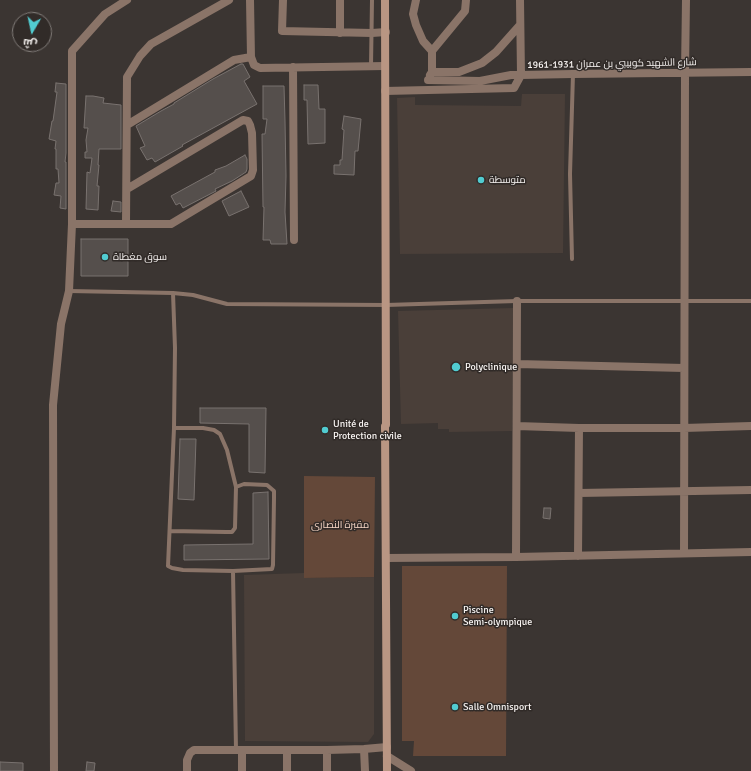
<!DOCTYPE html>
<meta charset="utf-8">
<style>
body{margin:0}
#map{position:relative;width:751px;height:771px;overflow:hidden;background:#3b3532;font-family:Signika,Cairo,sans-serif}
canvas{display:block}
.north{position:absolute;left:12px;top:12px;width:40px;height:40px;box-sizing:border-box;background:#312b28;border:1px solid #807b78;border-radius:50%;rotate:189deg;font-size:11px;font-weight:700;line-height:16px;text-align:center;color:#f6f2f0}
.north::after{content:'';display:block;margin:auto;width:14px;height:18px;background:#51ccd1;clip-path:polygon(50% 0,100% 100%,50% 72%,0 100%)}
</style>
<div id="map">
<canvas width="751" height="771"></canvas>
<div class="north">ش</div>
</div>
<script>
const context = document.querySelector('canvas').getContext('2d');
context.lineJoin = 'round';
function fillPath(path, color) { context.fillStyle = color; context.fill(path, 'evenodd'); }
const toPath = rows => new Path2D(rows.map(r => 'M' + r).join(''));
function strokePath(path, color, width, dash) { context.strokeStyle = color; context.lineWidth = width; context.lineCap = dash ? 'butt' : 'round'; context.setLineDash(dash || []); context.stroke(path); }
function drawText(font, color, halo, rows, align = 'center') {
  context.font = font + ' Signika,Cairo,sans-serif'; context.lineWidth = 3; context.setLineDash([]); context.textBaseline = 'middle'; context.strokeStyle = halo; context.fillStyle = color; for (const [text, x, y, turn = 0] of rows) {
    context.save(); context.translate(x, y); context.rotate((+turn || 0) * Math.PI / 180); context.textAlign = isNaN(turn) ? turn : align; if (halo) context.strokeText(text, 0, 0); context.fillText(text, 0, 0); context.restore();
  }
}
const built = toPath([
 [522,94,565,94,563,253,400,254,397,98,415,97,415,105,521,106],
 [513,308,512,431,449,432,449,429,438,429,438,423,401,424,398,311],
 [304,573,304,578,374,577,374,734,368,742,245,741,244,575]
]);
const green = toPath([
 [304,476,375,477,374,577,304,578],
 [402,566,507,566,506,756,413,756,414,741,402,741]
]);
const building = toPath([
 [241,64,243,64,250,77,244,81,257,104,182,145,183,146,155,162,152,158,147,160,140,148,145,146,136,126,161,111,174,104,174,103,213,79,241,64],
 [56,83,66,84,66,153,65,162,66,162,66,209,60,208,61,196,54,195,56,183,59,183,58,169,56,169,56,149,55,149,56,141,49,139,52,121,53,121,57,92,55,92,56,83],
 [304,85,318,85,319,109,325,109,325,143,308,144,307,100,304,100,304,85],
 [263,86,284,86,285,121,286,176,285,212,287,244,271,244,270,240,263,240,264,207,263,207,262,134,265,134,267,119,263,119,263,86],
 [86,96,93,96,104,98,103,103,121,105,121,149,99,149,98,165,99,165,97,186,99,186,98,210,86,209,87,172,90,173,92,158,85,158,85,152,87,152,86,140,88,128,84,128,86,96],
 [344,116,361,119,358,151,355,151,354,175,334,174,334,165,340,165,340,160,342,160,344,130,342,129,344,116],
 [245,155,247,159,247,169,246,172,232,181,215,189,216,191,183,208,180,203,176,205,171,196,215,172,215,170,226,166,245,155],
 [241,191,249,207,229,216,222,201,241,191],
 [113,201,121,202,121,212,111,211,113,201],
 [81,239,128,239,128,276,81,276,81,239],
 [200,408,266,408,265,473,249,472,249,424,200,423,200,408],
 [180,439,196,439,194,500,178,499,180,439],
 [268,492,269,559,184,560,184,545,253,544,253,493,268,492],
 [544,508,551,508,550,519,543,518,544,508],
 [0,762,23,763,23,771,0,771,0,762],
 [87,762,95,763,94,771,86,771,87,762]
]);
const lane = toPath([
 [371,66,372,0],
 [572,259,570,174,573,74],
 [69,291,173,293,193,295,227,304,386,305,517,301,751,301],
 [174,428,203,428,214,430,220,434,227,450,236,487],
 [170,531,226,532,232,532,235,528,236,487,244,484,267,485,274,491,274,498,273,565,272,569,233,571,183,570,172,568,168,566,174,428,175,348,173,293],
 [233,571,236,750]
]);
const street = toPath([
 [250,0,251,57,254,65,260,68,385,66],
 [283,0,282,31,372,33,386,32],
 [416,0,413,14,416,25,423,41,432,51],
 [340,33,340,0],
 [293,67,294,240],
 [432,72,459,72,482,63,496,52,520,25],
 [430,75,432,72,432,51,465,11,466,0],
 [428,80,480,81,511,75,521,75,520,0],
 [385,91,514,88,521,75,573,74,751,72],
 [127,125,234,60,251,57],
 [72,224,171,224,251,176,253,170,252,133,250,125,248,121,243,120,127,189],
 [126,224,127,77,140,56,151,44,229,0],
 [517,301,516,557,751,552],
 [517,364,684,368],
 [517,426,579,428,684,428,751,426],
 [579,493,751,490],
 [684,553,685,72,686,0],
 [578,556,579,428],
 [386,558,516,557],
 [364,749,365,771],
 [242,750,242,771],
 [327,750,327,771],
 [387,756,411,771],
 [54,771,53,405,61,324,69,291,72,224,72,51,105,14,127,0],
 [187,771,187,760,190,753,194,750,327,750,364,749,387,747],
 [287,771,287,750]
]);
const secondary = toPath([
 [385,0,386,425,385,426,387,771]
]);
const markers = [
 [481,180,4,"#51ccd1"],
 [105,257,4,"#51ccd1"],
 [456,367,5,"#51ccd1"],
 [325,430,4,"#51ccd1"],
 [455,616,4,"#51ccd1"],
 [455,707,4,"#51ccd1"]
];
const streetNames = [
 ["شارع الشهيد كوبيبي بن عمران 1931-1961",612,64,-1]
];
const poiNames = [
 ["متوسطة",489,180],
 ["سوق مغطاة",113,257],
 ["Polyclinique",465,367],
 ["Unité de",333,424],
 ["Protection civile",333,436],
 ["Piscine",463,610],
 ["Semi-olympique",463,622],
 ["Salle Omnisport",463,707]
];
const parkNames = [
 ["مقبرة النصارى",340,525]
];
fillPath(built, '#4a3f39');
fillPath(green, '#644839');
fillPath(building, '#554f4c');
strokePath(building, '#79726f', 1);
strokePath(lane, '#8a7468', 4);
strokePath(street, '#8a7468', 8);
strokePath(secondary, '#b99683', 8);
for (const [x, y, r, color] of markers) { const dot = new Path2D(); dot.arc(x, y, r, 0, 2 * Math.PI); context.fillStyle = color; context.fill(dot); strokePath(dot, '#312b28', 1.5); }
drawText('10px', '#f6f2f0', '#312b28', streetNames);
drawText('10px', '#f6f2f0', '#312b28', poiNames, 'left');
drawText('10px', '#f5d5c5', '#312b28', parkNames);
</script>
